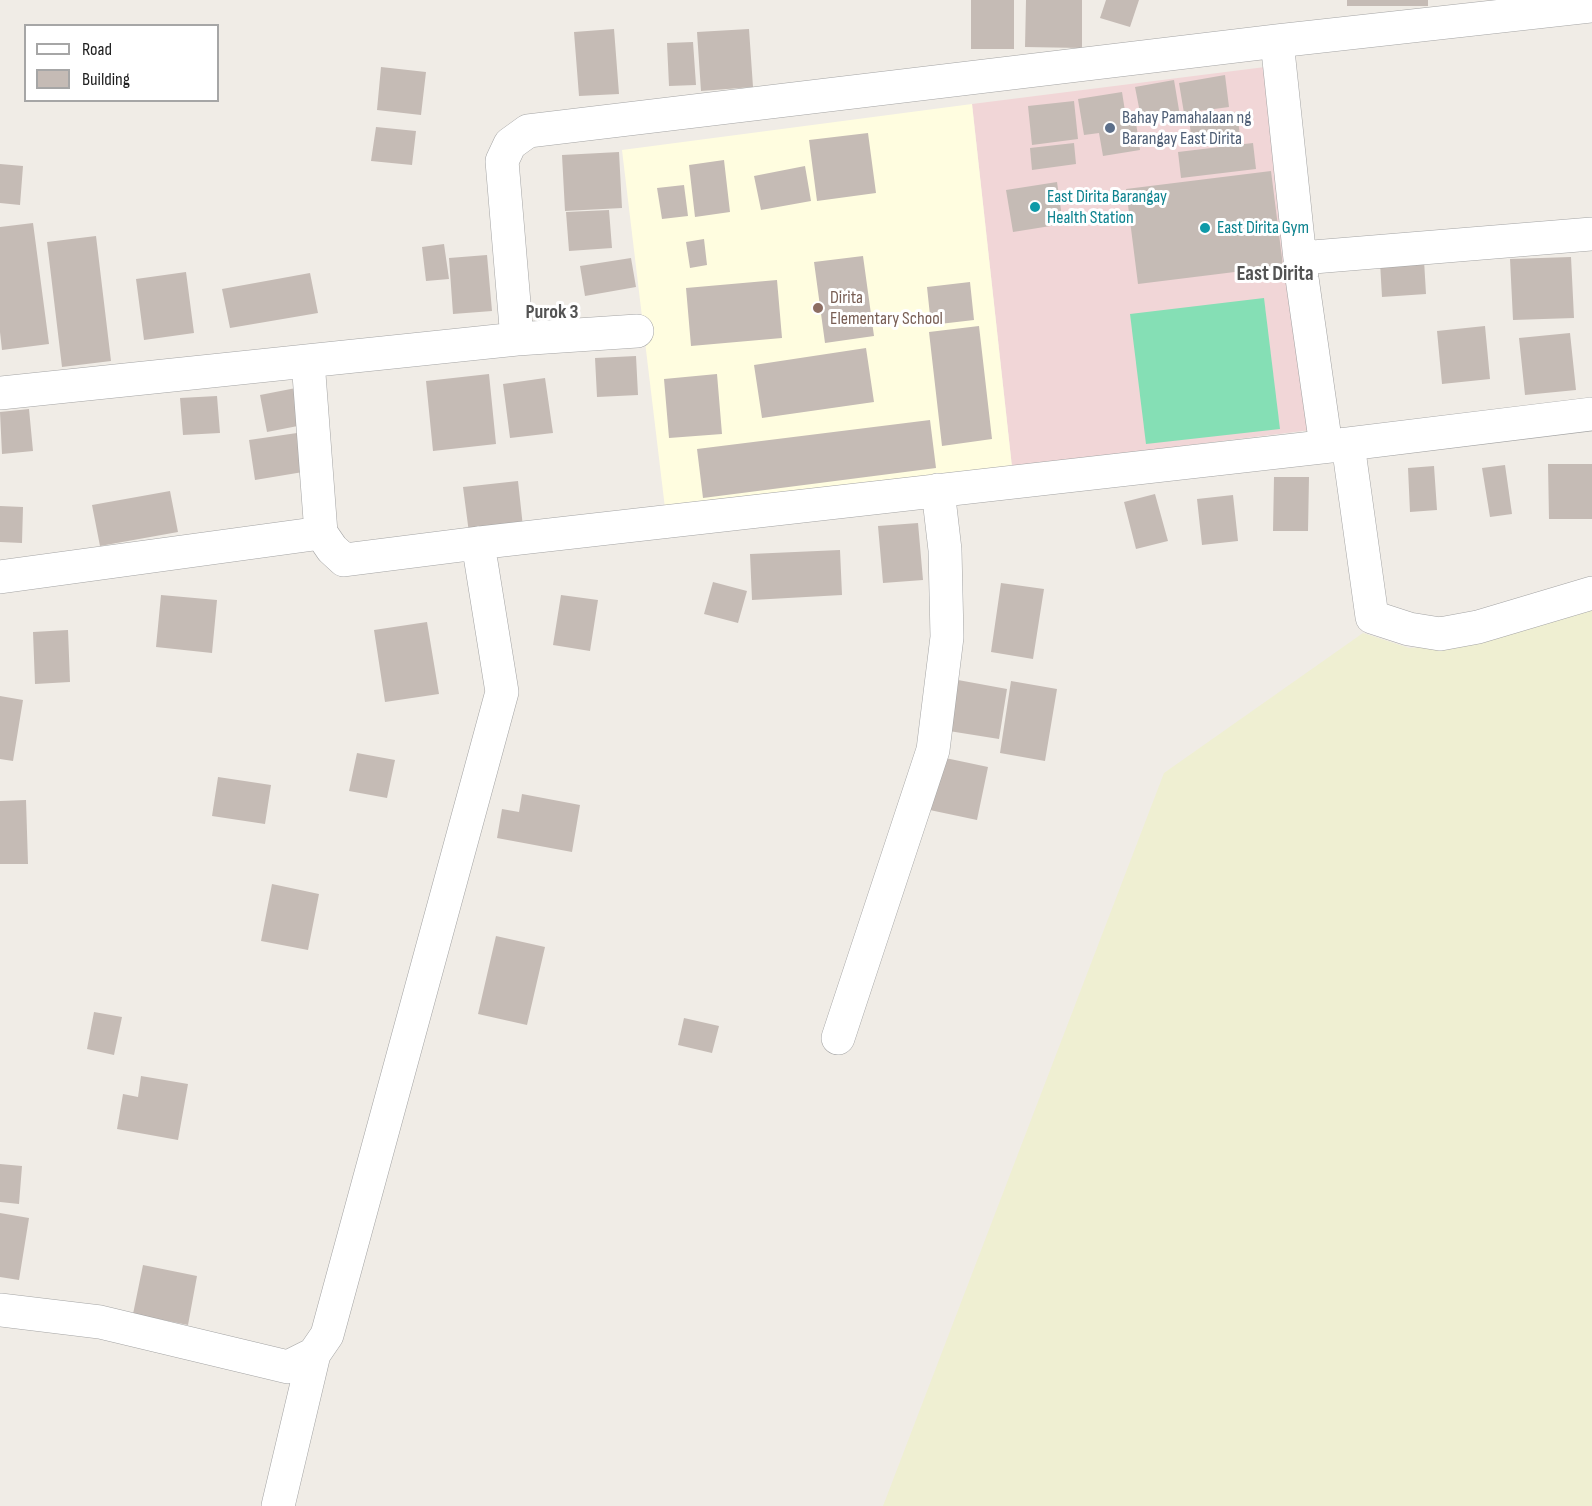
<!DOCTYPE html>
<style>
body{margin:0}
#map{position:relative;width:1592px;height:1506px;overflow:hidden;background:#f0ece6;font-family:"Sofia Sans Condensed",sans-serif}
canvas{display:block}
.legend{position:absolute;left:24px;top:24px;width:195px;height:78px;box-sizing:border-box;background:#fff;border:2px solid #a6a6a6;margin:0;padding:8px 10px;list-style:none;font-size:18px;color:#202020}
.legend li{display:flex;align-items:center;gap:12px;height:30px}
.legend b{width:30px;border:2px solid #a6a6a6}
</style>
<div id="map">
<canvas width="1592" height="1506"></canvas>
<ul class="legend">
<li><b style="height:8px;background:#fff"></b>Road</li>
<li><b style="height:16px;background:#c5bbb5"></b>Building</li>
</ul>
</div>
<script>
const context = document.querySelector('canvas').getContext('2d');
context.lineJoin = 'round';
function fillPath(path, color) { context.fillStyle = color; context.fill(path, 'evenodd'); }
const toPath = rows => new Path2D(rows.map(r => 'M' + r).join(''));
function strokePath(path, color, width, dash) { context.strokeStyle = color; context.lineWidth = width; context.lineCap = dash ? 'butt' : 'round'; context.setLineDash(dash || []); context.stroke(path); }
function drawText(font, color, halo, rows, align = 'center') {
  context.font = font + ' "Sofia Sans Condensed",sans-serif'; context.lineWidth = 6; context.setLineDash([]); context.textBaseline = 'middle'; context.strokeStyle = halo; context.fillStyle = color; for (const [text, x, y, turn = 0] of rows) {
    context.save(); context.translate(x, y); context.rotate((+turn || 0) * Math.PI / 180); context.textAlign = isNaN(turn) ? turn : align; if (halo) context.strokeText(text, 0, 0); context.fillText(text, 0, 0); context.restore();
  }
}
const commercial = toPath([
 [1265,67,1311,430,1012,467,972,104]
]);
const education = toPath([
 [972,104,1012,467,665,508,622,150]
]);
const farmland = toPath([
 [1592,604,1592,1506,883,1506,1164,773,1363,633,1409,648,1461,645]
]);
const pitch = toPath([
 [1264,298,1280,429,1146,444,1130,314]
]);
const building = toPath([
 [971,0,1014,0,1014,49,971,49],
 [1026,0,1082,0,1082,48,1025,47],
 [1106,0,1139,0,1130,27,1100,18],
 [1347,0,1428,0,1428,6,1347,6],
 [614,29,619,94,579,96,574,32],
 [749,29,753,87,701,91,697,32],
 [693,42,696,85,669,86,667,43],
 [381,67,426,72,421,115,377,110],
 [1225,75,1229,107,1184,113,1179,83],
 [1174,80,1180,116,1142,123,1135,87],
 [1122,92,1127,124,1136,123,1140,150,1103,156,1099,133,1084,135,1078,99],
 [1074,101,1078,139,1032,145,1028,106],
 [1237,112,1240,136,1192,143,1189,119],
 [376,127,416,131,412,165,371,161],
 [868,133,876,193,817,201,809,140],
 [1074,143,1076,164,1032,170,1030,148],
 [1253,143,1256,169,1181,178,1178,152],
 [619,152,622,208,565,211,562,155],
 [724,160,730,212,695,217,689,165],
 [0,164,23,166,20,205,0,203],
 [805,166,811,201,761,210,754,176],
 [1271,171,1283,266,1138,284,1126,189],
 [1057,182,1063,224,1013,232,1006,190],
 [684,185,688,216,662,219,657,188],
 [609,210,612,248,569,251,566,212],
 [33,223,49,344,2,350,0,332,0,227],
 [96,236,111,361,62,367,47,242],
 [704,239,707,265,690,268,686,242],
 [444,244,449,279,426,281,422,247],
 [487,255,492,311,453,314,449,258],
 [863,256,874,336,825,343,814,262],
 [1571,257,1574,318,1513,320,1510,259],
 [631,258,636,287,585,296,580,266],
 [1424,260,1426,294,1382,297,1380,262],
 [186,272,194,333,144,340,136,279],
 [310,273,318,313,230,328,222,289],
 [777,280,782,338,691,346,686,288],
 [970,282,974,320,931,325,927,287],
 [979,326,992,439,942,446,929,332],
 [1485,326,1490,379,1442,384,1437,331],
 [1570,333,1576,390,1525,395,1519,338],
 [866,348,874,402,762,418,754,365],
 [636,356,638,395,597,397,595,358],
 [489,374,496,444,433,451,426,381],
 [717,374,722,434,669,438,664,379],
 [545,378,553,433,510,438,503,384],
 [301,387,308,424,267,432,260,395],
 [217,396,220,433,183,435,180,398],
 [29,409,33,451,2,454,0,412],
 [930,420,936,468,703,498,697,449],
 [297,433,303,472,255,480,249,440],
 [1548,464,1592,464,1592,519,1549,519],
 [1505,465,1512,514,1490,517,1482,468],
 [1434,466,1437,510,1410,512,1408,468],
 [1274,477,1309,477,1308,531,1273,531],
 [518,481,523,527,469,533,463,487],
 [170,491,178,532,100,546,92,505],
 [1155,494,1168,541,1136,549,1124,502],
 [1233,495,1238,541,1202,545,1197,499],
 [0,506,23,507,22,543,0,542],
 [918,523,923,580,883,583,878,526],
 [840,550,842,595,752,600,750,554],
 [713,582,747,591,738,623,704,614],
 [1001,583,1044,589,1033,659,991,652],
 [161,595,217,600,212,653,156,647],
 [561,595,598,600,590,651,553,645],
 [427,622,439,694,385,702,374,630],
 [68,630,70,682,35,684,33,632],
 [958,680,1007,689,999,739,949,731],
 [1011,681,1057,689,1045,761,1000,753],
 [0,696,23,700,13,761,0,759],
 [357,753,395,760,387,798,349,791],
 [936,756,988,767,977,820,925,809],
 [218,777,271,785,265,824,212,816],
 [522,794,580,805,572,852,497,838,502,809,519,812],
 [26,800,28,864,0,864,0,801],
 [272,884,319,894,308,950,261,941],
 [496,936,545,947,527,1025,478,1014],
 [94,1012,122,1017,114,1055,87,1049],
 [684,1018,719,1026,712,1053,678,1045],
 [141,1076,188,1084,178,1140,117,1129,123,1094,138,1097],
 [0,1164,22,1166,19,1204,0,1202],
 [0,1213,29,1218,19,1280,0,1277],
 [143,1265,197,1276,188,1325,133,1314]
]);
const minor = toPath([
 [1277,41,1302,278,1326,446],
 [1301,258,1592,234],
 [517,339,502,161,510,144,528,131,1277,41,1592,6],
 [308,361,321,533,332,549,344,560,478,543,1348,444,1592,414],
 [0,393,517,339,637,331],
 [1348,444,1372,617,1409,629,1440,634,1478,627,1592,593],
 [0,577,321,533],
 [838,1038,933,750,947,637,945,550,938,490],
 [0,1310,100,1322,288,1367,314,1354,327,1335,502,692,478,543],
 [278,1506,314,1354]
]);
const markers = [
 [1110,128,6,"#5c6f8a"],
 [1035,207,6,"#0f9aa8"],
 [1205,228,6,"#0f9aa8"],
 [818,308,6,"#8d6e63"]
];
const serviceNames = [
 ["Bahay Pamahalaan ng",1122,118],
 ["Barangay East Dirita",1122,139]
];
const cultureNames = [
 ["East Dirita Barangay",1047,197],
 ["Health Station",1047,218],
 ["East Dirita Gym",1217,228]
];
const educationNames = [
 ["Dirita",830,298],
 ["Elementary School",830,319]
];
const neighbourhoodNames = [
 ["Purok 3",552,313]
];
const quarterNames = [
 ["East Dirita",1275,275]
];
fillPath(commercial, '#f1d6d7');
fillPath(education, '#fffde0');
fillPath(farmland, '#efefd2');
fillPath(pitch, '#85dfb5');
fillPath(building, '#c5bbb5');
strokePath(minor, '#a4a4a4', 34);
strokePath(minor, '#fff', 33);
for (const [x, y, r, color] of markers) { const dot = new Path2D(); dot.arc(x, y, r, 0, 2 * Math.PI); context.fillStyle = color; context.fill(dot); strokePath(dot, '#fff', 2); }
drawText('18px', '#4e5e75', '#fff', serviceNames, 'left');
drawText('18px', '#0d838f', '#fff', cultureNames, 'left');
drawText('18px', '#785e54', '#fff', educationNames, 'left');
drawText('bold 20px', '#535353', '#fff', neighbourhoodNames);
drawText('bold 21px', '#535353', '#fff', quarterNames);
</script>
